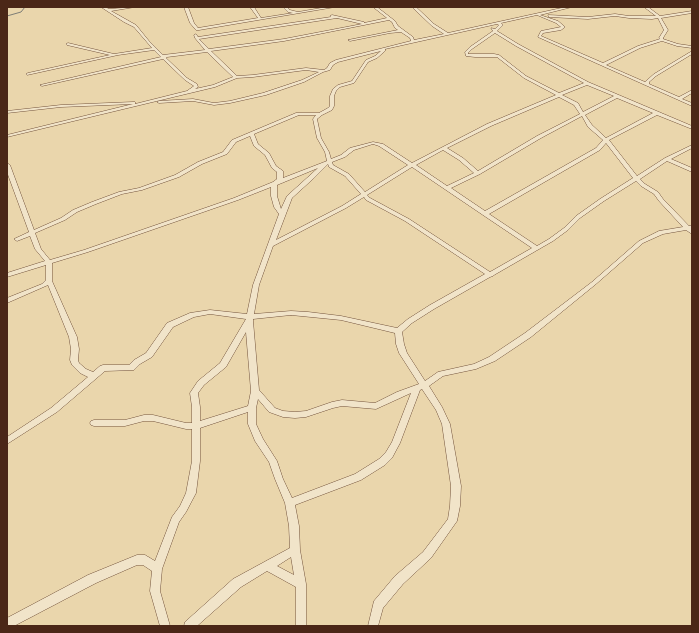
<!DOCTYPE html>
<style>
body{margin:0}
#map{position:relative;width:699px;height:633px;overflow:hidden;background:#ead6ac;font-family:"IM FELL English",serif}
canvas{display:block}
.frame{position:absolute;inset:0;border:8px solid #4b2717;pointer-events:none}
</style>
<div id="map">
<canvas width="699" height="633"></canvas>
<div class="frame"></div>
</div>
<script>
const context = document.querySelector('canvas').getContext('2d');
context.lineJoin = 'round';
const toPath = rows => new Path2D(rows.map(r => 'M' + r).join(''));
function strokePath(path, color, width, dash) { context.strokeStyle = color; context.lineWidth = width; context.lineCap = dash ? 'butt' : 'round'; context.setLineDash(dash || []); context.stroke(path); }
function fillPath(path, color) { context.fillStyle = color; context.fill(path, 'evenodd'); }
const stream = toPath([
 [7,16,21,12,25,7]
]);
const minor = toPath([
 [101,7,105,7,109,9,135,7,111,11,136,25,149,41,163,55,205,50,195,38,194,35,196,34,198,37,331,17,330,16,332,15,364,22,364,23,387,18,373,7,377,7,395,21,398,26,413,37,414,40,444,34,432,26,412,7,416,7,434,24,448,33,566,7,572,7,540,15,558,21,565,27,561,30,543,33,541,36,603,63,638,46,660,39,659,38,664,30,658,18,652,19,629,18,615,16,588,19,549,17,548,15,588,17,615,14,629,16,656,16,644,7,648,7,660,16,692,11,692,13,661,18,668,30,663,38,663,39,678,44,692,46,692,48,677,46,662,41,640,48,606,65,645,82,654,74,692,51,692,54,656,76,649,82,649,84,679,97,692,90,692,93,682,99,692,103,692,106,538,37,541,31,561,27,556,23,537,15,501,23,503,25,497,31,518,44,588,82,692,126,692,129,657,115,609,140,637,176,665,158,692,145,692,148,671,159,692,168,692,172,667,161,640,179,645,184,658,192,663,199,689,226,692,225,692,234,686,230,663,234,643,243,596,284,531,337,495,361,476,369,443,376,429,386,442,407,450,424,461,486,460,506,457,521,431,558,403,584,383,608,378,626,368,626,374,601,395,576,423,552,448,519,450,506,451,486,442,424,436,410,422,389,420,390,400,443,392,458,385,465,361,480,295,505,299,526,300,550,306,584,306,626,296,626,296,587,267,571,241,587,197,626,184,626,185,622,233,579,290,548,289,526,285,503,275,479,269,462,255,441,248,424,248,412,200,428,200,461,196,493,186,512,179,522,162,569,160,591,170,626,160,626,150,591,152,571,143,565,137,565,96,583,14,626,7,626,7,618,88,575,137,555,145,555,155,561,172,517,180,506,186,493,192,461,192,429,186,429,153,421,144,421,125,426,94,426,91,425,90,423,91,421,94,420,125,420,144,415,153,415,186,423,192,423,192,407,190,393,198,381,220,363,246,319,210,314,194,317,173,327,152,357,140,364,134,370,105,371,57,412,7,444,7,437,51,408,88,377,80,373,72,365,70,360,71,349,69,337,48,285,7,303,7,298,42,284,46,280,46,265,7,277,7,273,45,261,35,249,30,236,17,241,14,239,29,232,7,172,7,163,10,165,34,230,61,218,73,210,92,202,119,192,139,188,175,175,198,162,223,152,232,140,296,113,319,113,328,108,330,106,330,96,333,89,338,85,352,81,366,60,375,56,381,51,338,62,333,65,330,70,323,72,304,82,266,95,230,103,214,105,193,101,159,103,157,102,159,101,193,99,214,103,230,101,263,93,302,80,319,72,306,70,253,77,237,78,215,87,7,137,7,135,133,104,61,107,7,113,7,111,61,105,133,102,135,102,135,104,187,91,194,86,185,80,163,59,42,86,40,85,161,57,154,50,118,55,27,75,26,74,28,73,110,55,67,45,66,44,68,43,114,54,152,48,134,27,124,22,101,7],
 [337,18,362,24,284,39,209,49,199,39,337,18],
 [389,20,392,22,395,28,398,30,348,40,350,41,390,33,401,32,410,38,411,41,336,60,330,63,327,68,324,70,306,68,253,75,237,76,211,51,284,41,389,20],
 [497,24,499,25,495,29,491,28,493,31,470,47,465,52,466,56,475,57,497,57,524,78,556,95,487,124,412,163,383,144,373,142,350,148,341,155,331,159,329,152,321,138,317,119,322,115,332,110,334,106,334,96,336,91,340,87,354,83,368,62,377,58,385,51,385,49,497,24],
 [495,33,516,46,584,83,559,93,526,76,499,55,494,54,468,54,468,53,472,49,495,33],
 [207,52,233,77,213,85,195,89,198,87,197,84,187,78,166,58,167,57,207,52],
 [587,85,614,96,583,112,578,103,562,95,587,85],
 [559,97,574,105,580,114,537,136,478,171,463,158,447,148,491,126,559,97],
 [617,98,653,113,606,138,592,125,585,115,617,98],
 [299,115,316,115,313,119,317,138,325,152,327,161,283,178,283,171,276,166,269,153,258,144,254,134,299,115],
 [582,116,588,127,603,140,596,148,485,211,451,188,480,174,541,138,582,116],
 [250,136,254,146,265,155,272,168,277,172,277,179,273,182,234,198,84,250,50,260,41,249,35,233,65,220,77,212,96,204,122,194,142,190,179,177,202,164,227,154,236,142,250,136],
 [606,143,633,178,600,199,576,216,564,228,549,239,537,246,489,214,600,150,606,143],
 [373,144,379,146,408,165,365,192,349,174,333,165,332,162,345,157,354,150,373,144],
 [443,150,459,160,474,173,447,186,416,165,443,150],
 [328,164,329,167,345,176,361,194,342,206,276,240,292,198,314,178,328,164],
 [412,167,483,215,532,248,490,272,409,219,370,198,367,195,412,167],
 [318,168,287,196,281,209,277,196,277,185,318,168],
 [636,181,641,186,654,194,659,201,683,227,659,231,639,241,592,282,525,333,489,357,474,364,438,372,425,381,407,353,404,344,402,332,412,323,434,309,490,277,493,276,494,275,553,241,568,230,580,218,604,201,636,181],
 [271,187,271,196,274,207,279,214,253,285,247,314,210,310,190,313,167,323,146,353,134,360,129,365,103,365,100,366,93,372,86,369,79,363,78,360,79,349,77,337,52,281,52,263,88,252,238,200,271,187],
 [364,197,366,200,405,221,485,274,430,305,408,319,397,328,341,316,308,312,291,311,254,314,259,285,273,246,346,208,364,197],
 [291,315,341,320,395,333,396,344,399,353,419,384,397,392,375,403,342,400,332,402,306,411,295,412,283,411,275,408,259,390,253,321,253,319,291,315],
 [246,332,251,391,248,406,200,421,200,407,198,393,204,385,226,367,246,332],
 [411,393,392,442,386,452,379,459,355,474,292,498,283,479,277,461,263,439,256,424,256,408,258,399,269,412,283,417,295,418,306,417,333,408,342,406,376,409,411,393],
 [291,557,294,575,277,566,291,557],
 [184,7,188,7,194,23,198,28,258,18,250,7,254,7,261,18,293,13,288,12,283,7,287,7,290,10,298,12,327,7,335,7,199,30,196,30,190,23,184,7]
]);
strokePath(stream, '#7d7d76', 1);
strokePath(minor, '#73533c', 1);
fillPath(minor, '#f1e4c9');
</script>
